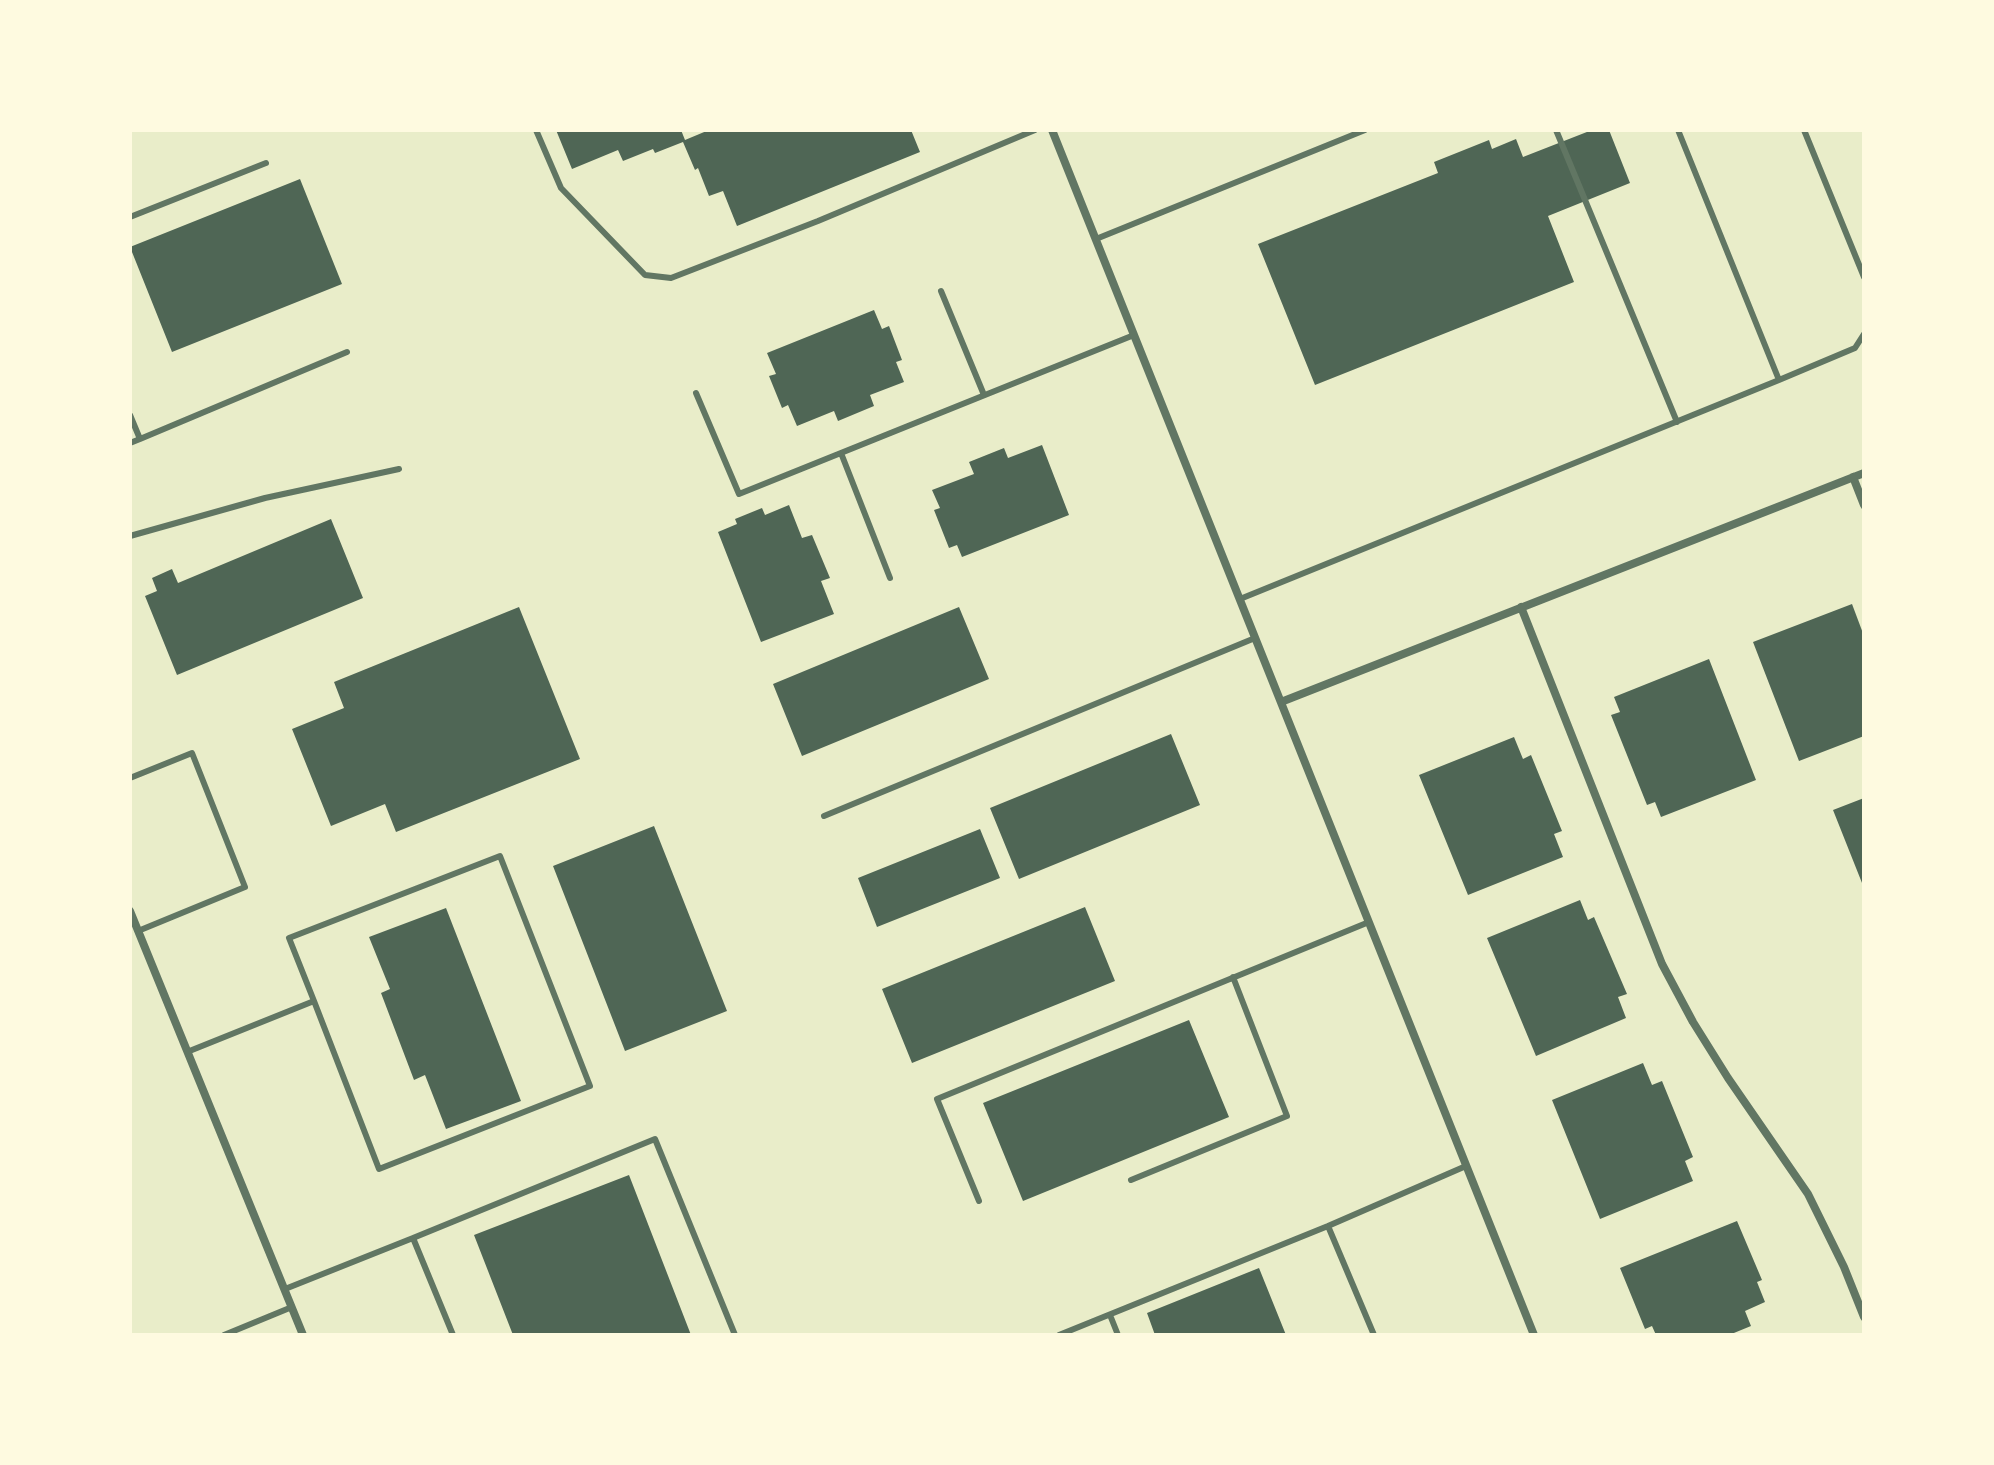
<!DOCTYPE html>
<style>
body{margin:0}
#map{position:relative;width:1994px;height:1465px;overflow:hidden;background:#e9edc9;font-family:"Archivo Narrow",sans-serif}
canvas{display:block}
.frame{position:absolute;inset:0;border:132px solid #fefae0;pointer-events:none}
</style>
<div id="map">
<canvas width="1994" height="1465"></canvas>
<div class="frame"></div>
</div>
<script>
const context = document.querySelector('canvas').getContext('2d');
context.lineJoin = 'round';
function fillPath(path, color) { context.fillStyle = color; context.fill(path, 'evenodd'); }
const toPath = rows => new Path2D(rows.map(r => 'M' + r).join(''));
function strokePath(path, color, width, dash) { context.strokeStyle = color; context.lineWidth = width; context.lineCap = dash ? 'butt' : 'round'; context.setLineDash(dash || []); context.stroke(path); }
const building = toPath([
 [556,130,681,130,685,140,709,130,911,130,920,152,737,226,723,191,709,196,698,168,695,170,683,142,655,153,653,149,623,161,618,150,572,169],
 [1592,130,1609,130,1630,183,1548,216,1574,282,1315,385,1258,244,1438,173,1434,162,1489,140,1492,149,1516,139,1523,157],
 [300,179,342,284,172,352,130,247],
 [874,310,882,329,889,326,902,360,896,362,904,382,870,395,874,406,838,421,834,411,797,426,788,405,782,408,769,376,776,374,767,353],
 [1042,445,1069,515,962,557,957,545,949,548,934,510,940,508,932,490,974,474,969,462,1004,448,1008,458],
 [789,505,802,538,812,535,830,578,821,581,834,614,761,642,718,532,737,524,735,519,762,508,765,515],
 [331,519,363,598,177,675,145,596,157,591,152,578,172,569,178,583],
 [1852,604,1864,636,1864,736,1799,761,1753,642],
 [519,607,580,759,396,832,385,804,331,826,292,729,344,708,334,682],
 [959,607,989,679,802,756,773,684],
 [1709,659,1756,780,1661,817,1655,802,1647,805,1611,715,1620,712,1614,697],
 [1171,734,1200,805,1019,879,990,808],
 [1514,737,1523,759,1531,755,1562,831,1554,834,1563,857,1468,895,1419,775],
 [1864,798,1864,888,1833,810],
 [654,826,727,1011,625,1051,553,866],
 [980,829,1000,878,877,927,858,878],
 [1580,900,1588,920,1594,917,1627,994,1618,997,1626,1018,1536,1056,1487,938],
 [1085,907,1115,981,912,1063,882,989],
 [446,908,521,1101,446,1129,425,1075,414,1080,381,993,390,989,369,937],
 [1189,1020,1229,1117,1023,1201,983,1103],
 [1643,1063,1652,1085,1662,1081,1693,1157,1685,1161,1693,1181,1600,1219,1552,1100],
 [629,1175,691,1335,513,1335,474,1235],
 [1737,1221,1762,1280,1757,1282,1765,1302,1745,1311,1751,1326,1729,1335,1656,1335,1652,1326,1645,1329,1620,1268],
 [1259,1268,1286,1335,1155,1335,1147,1313]
]);
const service = toPath([
 [536,130,561,188,645,275,671,278,818,221,1035,130],
 [1556,130,1677,422],
 [1804,130,1864,277],
 [130,217,266,163],
 [1096,239,1365,130],
 [941,291,984,395],
 [1779,380,1855,348,1864,334],
 [696,393,739,494,1134,335],
 [130,415,140,439,130,443],
 [140,439,347,352],
 [841,453,890,578],
 [130,536,265,498,399,469],
 [1240,599,1779,380,1678,130],
 [130,778,192,753,245,887,138,931],
 [824,816,1255,638],
 [187,1052,314,1001,379,1169,590,1086,500,856,289,938,314,1001],
 [1131,1180,1287,1116,1233,977],
 [979,1201,937,1099,1369,922],
 [1328,1226,1374,1335],
 [413,1238,655,1139,735,1335],
 [285,1289,413,1238,453,1335],
 [1110,1315,1118,1335],
 [224,1335,292,1307],
 [1059,1335,1328,1226,1466,1166]
]);
const minor = toPath([
 [1052,130,1534,1335],
 [1853,477,1864,505],
 [1521,607,1662,964,1693,1022,1728,1078,1808,1194,1844,1267,1864,1317],
 [1281,702,1864,473],
 [130,911,303,1335]
]);
fillPath(building, '#4f6655');
strokePath(service, '#617663', 6);
strokePath(minor, '#617663', 8);
</script>
